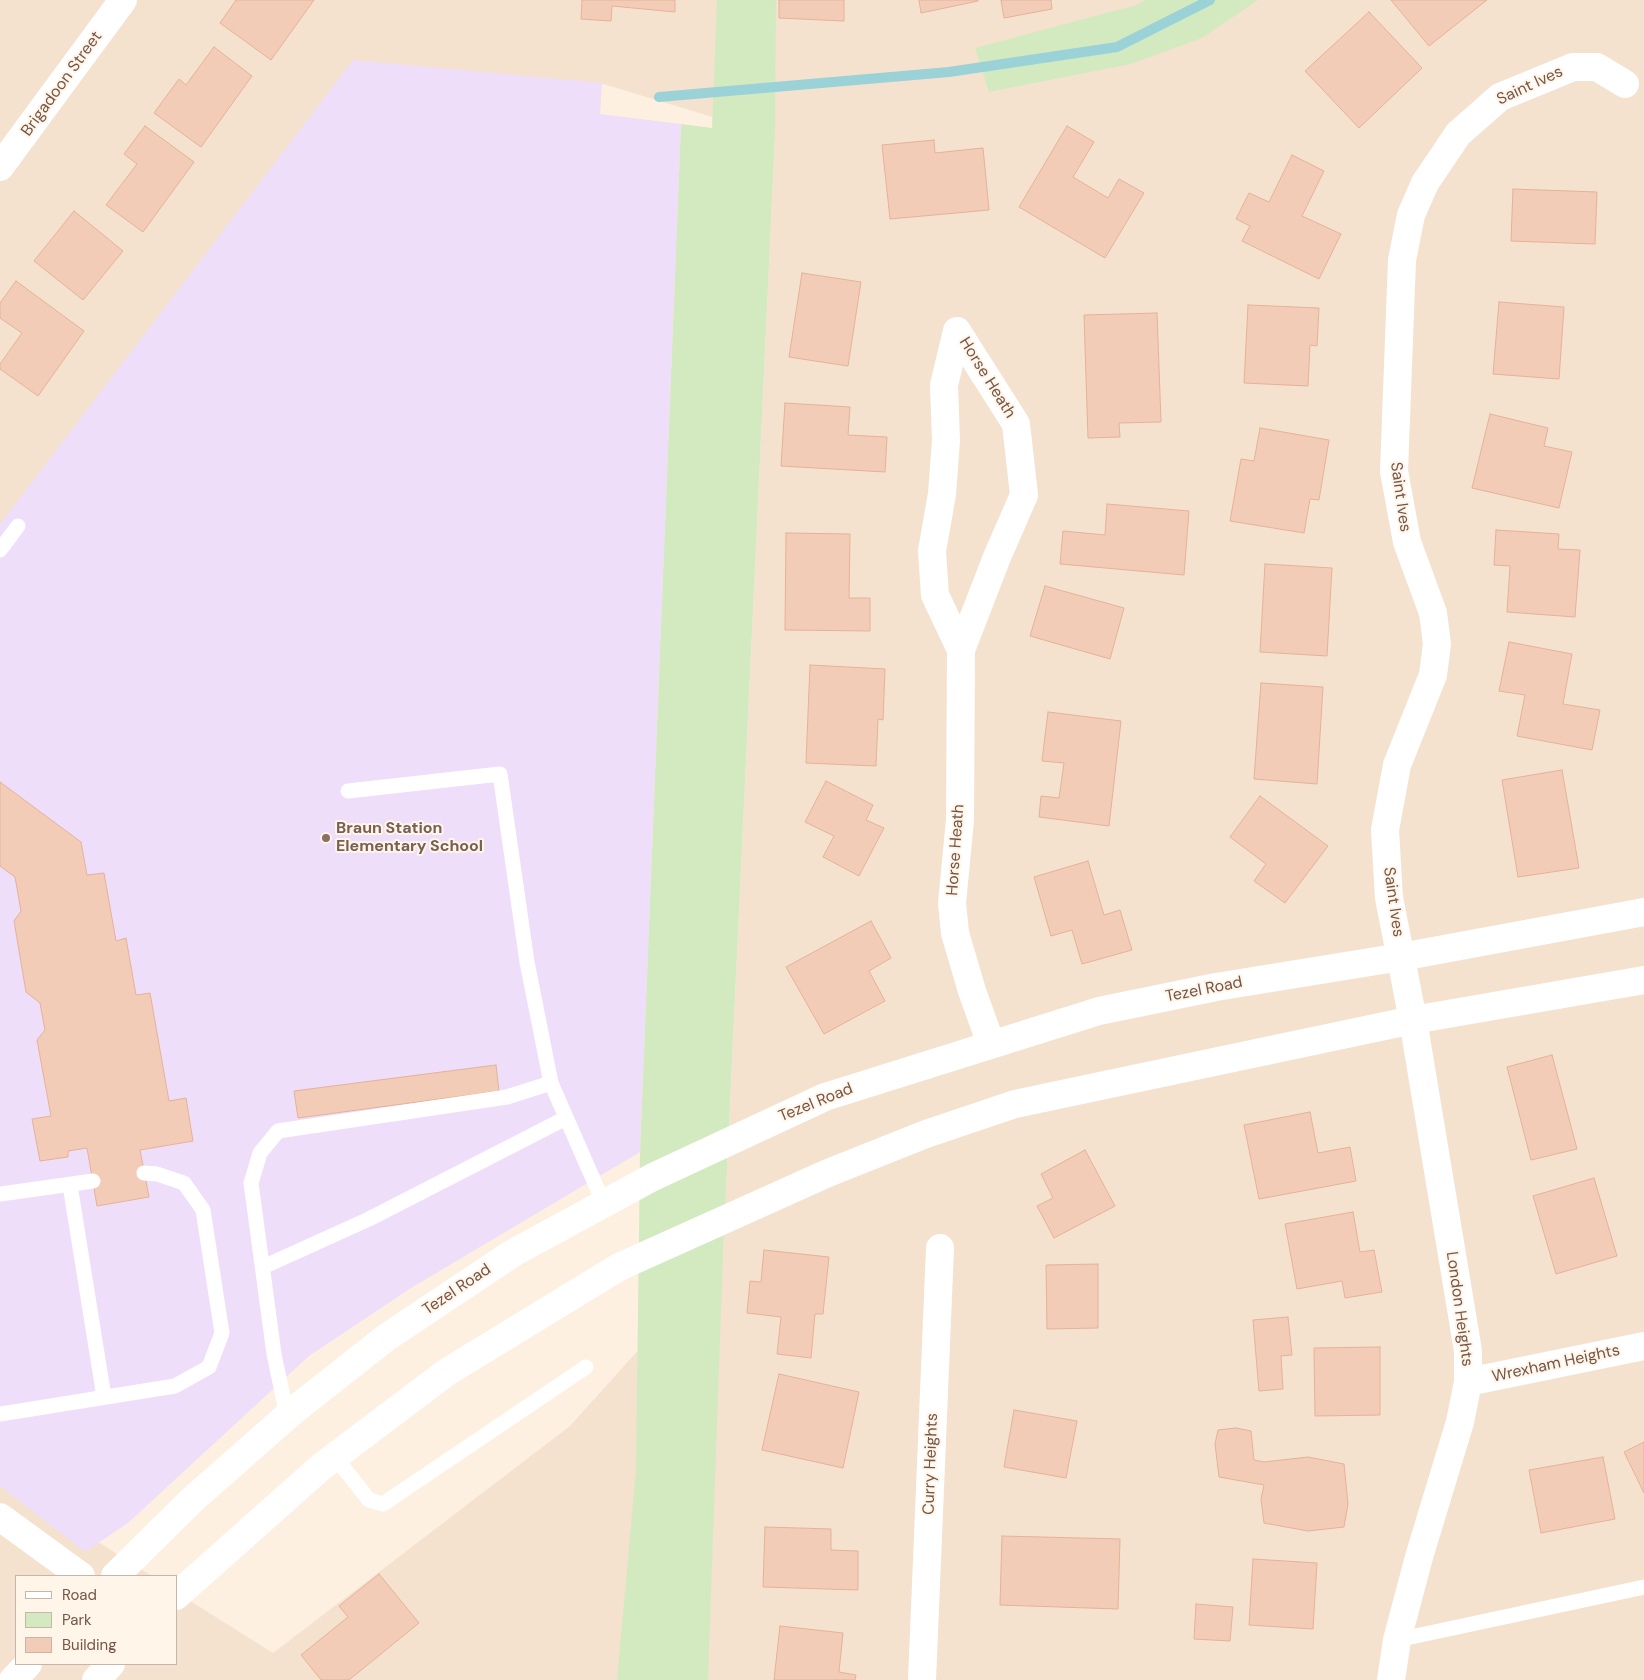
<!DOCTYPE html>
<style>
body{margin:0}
#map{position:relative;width:1644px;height:1680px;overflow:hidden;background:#fdf0e1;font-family:"DM Sans",sans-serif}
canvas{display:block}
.legend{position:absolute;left:15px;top:1575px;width:162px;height:90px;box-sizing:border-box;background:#fff5e8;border:1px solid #c7b5a8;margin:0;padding:6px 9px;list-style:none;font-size:15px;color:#745548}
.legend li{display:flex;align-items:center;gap:10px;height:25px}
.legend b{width:25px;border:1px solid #c7b5a8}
</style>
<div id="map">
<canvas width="1644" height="1680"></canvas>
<ul class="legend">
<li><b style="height:6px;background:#fff"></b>Road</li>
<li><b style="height:14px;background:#d3eac0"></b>Park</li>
<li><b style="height:14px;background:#f3ccb8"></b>Building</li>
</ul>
</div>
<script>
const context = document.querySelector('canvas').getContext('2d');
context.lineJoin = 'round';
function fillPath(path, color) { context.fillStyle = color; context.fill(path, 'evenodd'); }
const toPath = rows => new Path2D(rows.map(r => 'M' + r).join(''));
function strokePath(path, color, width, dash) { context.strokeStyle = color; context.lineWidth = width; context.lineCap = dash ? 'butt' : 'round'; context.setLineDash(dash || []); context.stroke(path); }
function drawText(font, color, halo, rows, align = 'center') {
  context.font = font + ' "DM Sans",sans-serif'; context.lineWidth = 4; context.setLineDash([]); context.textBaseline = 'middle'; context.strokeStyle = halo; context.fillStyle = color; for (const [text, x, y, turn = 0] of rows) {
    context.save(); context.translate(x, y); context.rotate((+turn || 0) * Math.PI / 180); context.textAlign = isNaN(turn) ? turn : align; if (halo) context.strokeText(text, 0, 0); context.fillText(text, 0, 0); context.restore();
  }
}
const residential = toPath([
 [0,0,1644,0,1644,1680,0,1680,0,1480,152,1576,16,1576,16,1664,176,1664,176,1592,273,1653,570,1426,723,1256,775,136,600,83,0,524]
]);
const education = toPath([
 [353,60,602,83,600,114,681,124,640,1152,411,1288,309,1356,128,1523,85,1552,0,1486,0,524]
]);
const green = toPath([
 [717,0,776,0,775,136,723,1256,708,1680,617,1680,636,1469,640,1152,681,124,712,128],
 [1145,0,1258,0,1202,38,1131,64,989,92,975,48,1136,5]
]);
const stream = toPath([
 [659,97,949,72,1117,47,1210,0]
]);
const building = toPath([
 [236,0,314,0,271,60,220,23,236,0],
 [582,0,675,0,675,12,612,6,611,21,581,19,582,0],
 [779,0,844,0,844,21,779,18,779,0],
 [919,0,978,0,978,1,921,13,919,0],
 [1001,0,1051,0,1052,9,1004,18,1001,0],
 [1391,0,1487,0,1429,46,1391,0],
 [1369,12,1422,68,1359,128,1305,71,1369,12],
 [214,47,252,76,201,147,154,113,179,79,186,85,214,47],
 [145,126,194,162,143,232,106,205,137,164,124,154,145,126],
 [1067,126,1094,142,1073,177,1108,198,1119,179,1144,193,1105,258,1019,207,1067,126],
 [934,140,935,153,983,148,989,210,890,219,882,145,934,140],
 [1292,155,1324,171,1302,216,1341,234,1319,279,1242,241,1250,226,1236,219,1249,193,1269,202,1292,155],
 [1513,189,1597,192,1595,244,1511,241,1513,189],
 [74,211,123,251,83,300,34,261,74,211],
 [802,273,861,282,848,366,789,357,802,273],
 [16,281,84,331,38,396,0,369,0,364,22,333,0,318,0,303,16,281],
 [1499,302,1564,307,1559,379,1493,374,1499,302],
 [1248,305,1319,308,1317,346,1310,345,1308,386,1244,383,1248,305],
 [1157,313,1161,422,1119,423,1120,437,1088,438,1084,315,1157,313],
 [785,403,850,407,848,435,887,437,885,472,781,466,785,403],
 [1490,414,1548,428,1544,446,1572,452,1559,508,1472,488,1490,414],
 [1260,428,1329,440,1319,500,1310,499,1304,533,1230,521,1241,459,1254,461,1260,428],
 [1107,504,1189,511,1184,575,1060,564,1063,531,1105,535,1107,504],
 [1496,530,1559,534,1558,549,1580,550,1575,617,1507,612,1510,566,1494,565,1496,530],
 [786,533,850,534,849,598,870,598,870,631,785,630,786,533],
 [1265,564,1332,568,1327,656,1260,652,1265,564],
 [1045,586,1124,608,1110,659,1030,636,1045,586],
 [1509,642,1572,654,1563,704,1600,710,1592,750,1517,736,1525,695,1499,691,1509,642],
 [810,665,885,669,883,720,878,719,876,766,806,763,810,665],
 [1261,683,1323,687,1317,784,1254,779,1261,683],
 [1048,712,1121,721,1109,826,1039,817,1041,796,1059,798,1064,763,1042,761,1048,712],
 [1562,770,1579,868,1518,877,1502,780,1562,770],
 [826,781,873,805,866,820,884,828,859,876,823,857,834,836,805,822,826,781],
 [0,782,81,842,87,875,104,873,116,941,126,938,136,995,150,993,169,1101,186,1098,193,1141,140,1150,149,1197,97,1206,87,1148,68,1151,68,1157,40,1161,32,1119,51,1116,37,1040,45,1030,40,1003,26,992,14,921,21,911,15,877,0,866,0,782],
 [1260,796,1328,846,1285,903,1254,881,1266,864,1230,837,1260,796],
 [1088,861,1104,915,1120,910,1132,950,1082,964,1072,930,1051,936,1034,877,1088,861],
 [871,921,891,958,869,971,885,1001,824,1034,786,967,871,921],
 [1552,1055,1577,1149,1531,1160,1507,1067,1552,1055],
 [496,1065,499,1091,298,1118,294,1091,496,1065],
 [1310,1112,1318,1153,1350,1147,1356,1181,1259,1199,1244,1125,1310,1112],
 [1085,1150,1115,1206,1054,1238,1037,1206,1053,1198,1041,1174,1085,1150],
 [1594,1178,1617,1256,1556,1274,1533,1196,1594,1178],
 [1353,1212,1360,1252,1374,1250,1382,1292,1345,1298,1342,1281,1297,1289,1285,1224,1353,1212],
 [764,1250,829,1257,823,1314,815,1314,811,1358,777,1354,781,1317,747,1313,750,1281,761,1282,764,1250],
 [1098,1264,1098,1328,1047,1329,1046,1265,1098,1264],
 [1288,1317,1292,1355,1281,1356,1283,1389,1259,1391,1253,1320,1288,1317],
 [1380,1347,1380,1415,1315,1416,1314,1348,1380,1347],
 [779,1374,859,1392,843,1468,762,1450,779,1374],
 [1014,1410,1077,1421,1066,1478,1004,1467,1014,1410],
 [1236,1428,1251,1431,1254,1460,1264,1462,1308,1457,1344,1464,1348,1504,1344,1527,1308,1531,1264,1523,1261,1499,1264,1485,1219,1477,1215,1444,1218,1430,1236,1428],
 [1644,1442,1644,1493,1624,1452,1644,1442],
 [1603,1457,1615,1519,1541,1533,1529,1470,1603,1457],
 [765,1527,831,1529,831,1550,858,1551,858,1590,763,1587,765,1527],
 [1002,1536,1120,1539,1118,1609,1000,1605,1002,1536],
 [1253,1559,1317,1563,1313,1629,1249,1625,1253,1559],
 [379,1574,419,1623,349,1680,321,1680,301,1655,348,1617,339,1606,379,1574],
 [1196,1604,1233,1607,1230,1641,1194,1639,1196,1604],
 [780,1626,843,1633,839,1672,856,1675,855,1680,774,1680,780,1626]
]);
const service = toPath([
 [0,550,18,526],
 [348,791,500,774,527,962,551,1083],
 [70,1185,104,1397],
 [0,1194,93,1181],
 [263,1267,369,1219,566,1118],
 [0,1414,175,1386,209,1367,222,1333,203,1210,184,1183,157,1174,144,1173],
 [287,1416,274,1354,251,1183,260,1153,278,1131,507,1097,551,1083,604,1204],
 [335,1457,369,1500,383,1504,586,1367],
 [1397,1640,1644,1587]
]);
const minor = toPath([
 [0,167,123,0],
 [957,331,1016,424,1024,495,997,557,961,650,960,820,952,903,955,933,972,991,991,1044],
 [957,331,944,385,946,441,942,494,932,551,935,595,961,650],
 [1468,1382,1644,1346],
 [0,1517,81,1576],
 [922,1680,940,1248],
 [1391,1680,1397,1640,1419,1557,1460,1422,1468,1382,1468,1351,1413,1020,1389,898,1385,830,1397,765,1433,675,1437,644,1433,613,1407,542,1394,471,1402,260,1411,215,1425,183,1458,134,1500,97,1573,67,1597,67,1625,84]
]);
const secondary = toPath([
 [115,1576,192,1500,293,1411,387,1337,513,1253,653,1177,825,1097,1099,1011,1216,987,1401,957,1644,912],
 [176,1596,321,1467,447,1372,619,1267,828,1173,926,1134,1015,1104,1413,1020,1644,980],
 [13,1680,28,1664],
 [96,1680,111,1664]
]);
const markers = [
 [326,838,5,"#8d6e63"]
];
const streetNames = [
 ["Brigadoon Street",62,84,-54],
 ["Saint Ives",1530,86,-25],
 ["Horse Heath",987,378,58],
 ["Saint Ives",1400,497,82],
 ["Horse Heath",956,850,-86],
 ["Saint Ives",1393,902,82],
 ["Tezel Road",1204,990,-11],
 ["Tezel Road",816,1103,-22],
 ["Tezel Road",457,1290,-34],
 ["London Heights",1459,1309,82],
 ["Wrexham Heights",1556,1364,-12],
 ["Curry Heights",931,1464,-88]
];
const educationNames = [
 ["Braun Station",336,829],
 ["Elementary School",336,847]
];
fillPath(residential, '#f4e2cf');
fillPath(education, '#eedef9');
fillPath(green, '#d3eac0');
strokePath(stream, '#9bd2d8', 10);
fillPath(building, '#f3ccb8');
strokePath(building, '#e5b298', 1);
strokePath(service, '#fff', 15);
strokePath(minor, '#fff', 28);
strokePath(secondary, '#fff', 28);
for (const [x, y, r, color] of markers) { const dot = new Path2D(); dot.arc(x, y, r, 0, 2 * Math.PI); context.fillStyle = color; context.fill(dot); strokePath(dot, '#fff5e8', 2); }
drawText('16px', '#745548', '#fff5e8', streetNames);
drawText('bold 16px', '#785e54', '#fff5e8', educationNames, 'left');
</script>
